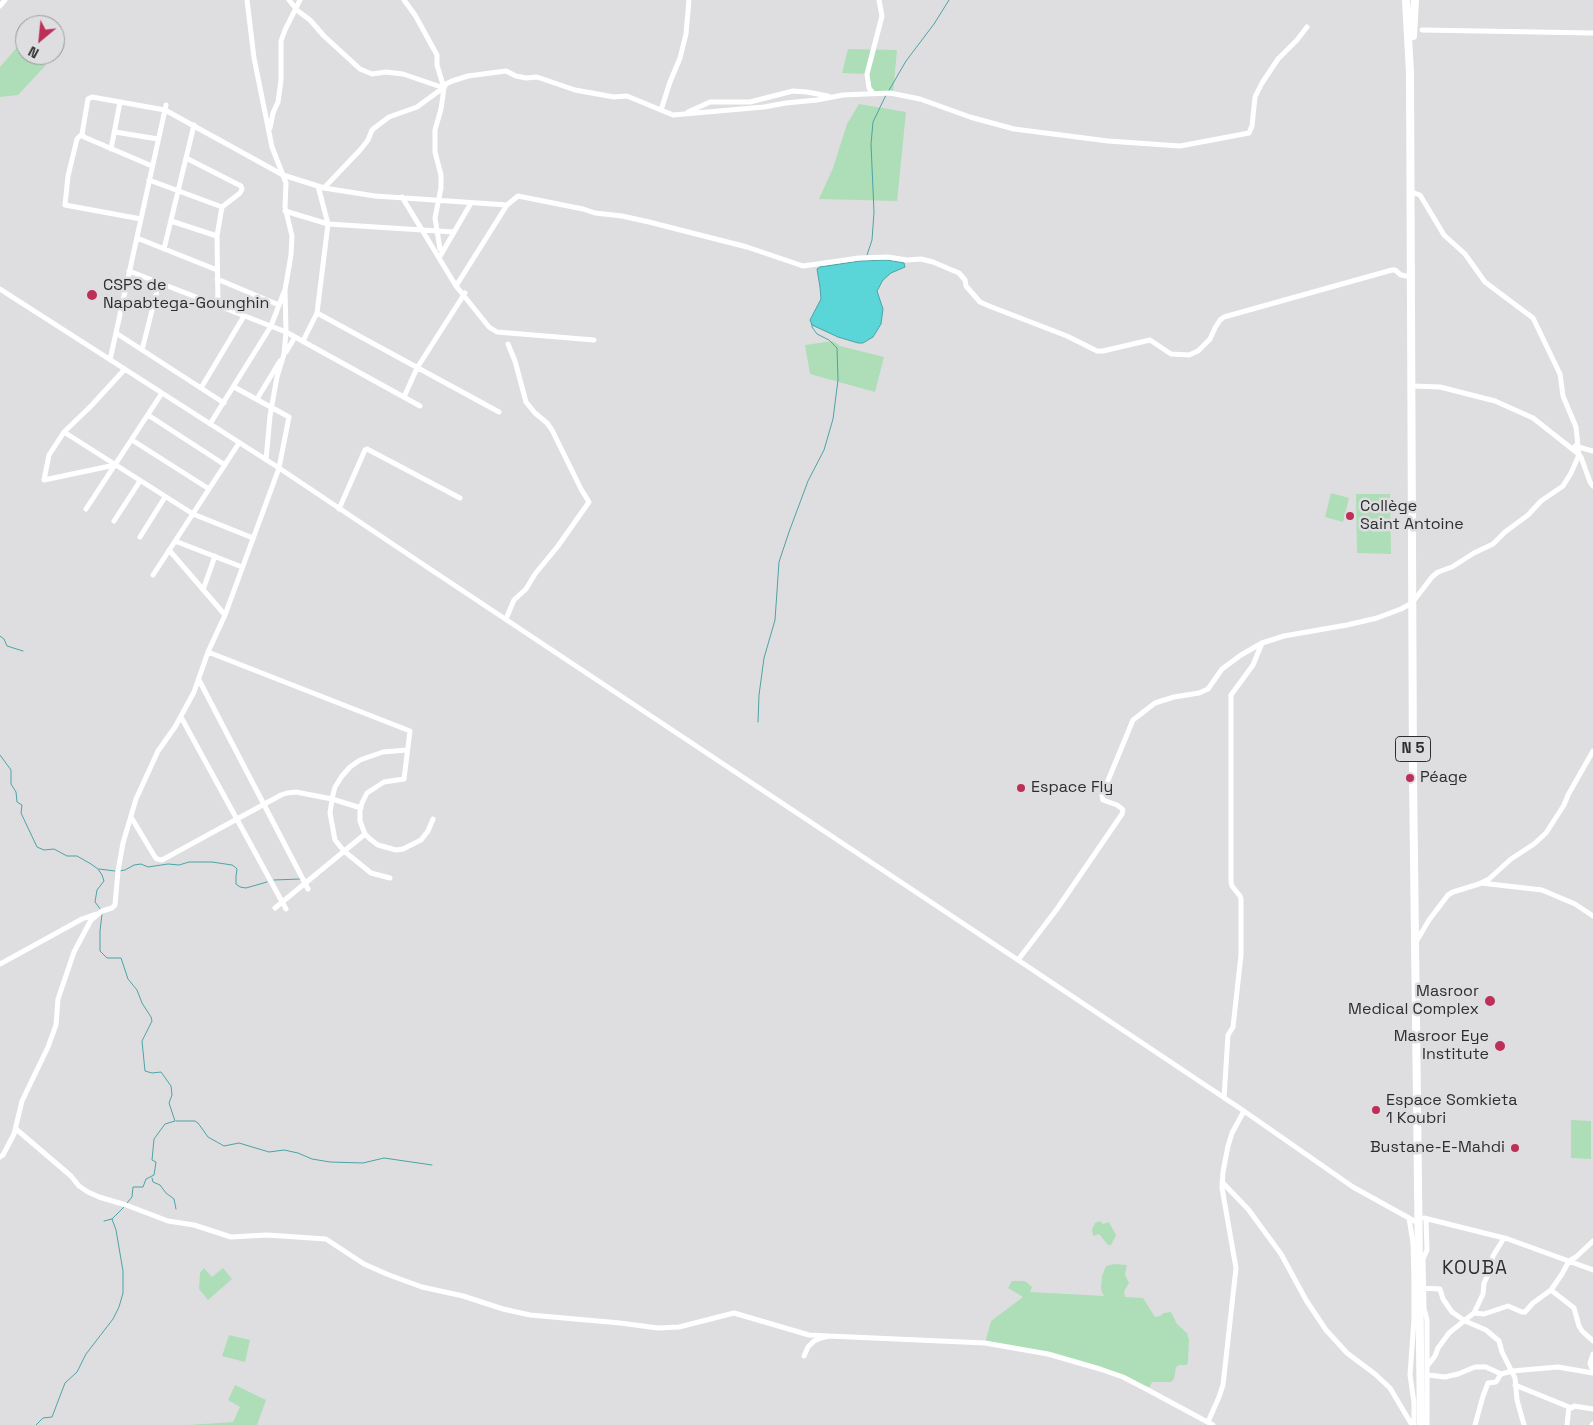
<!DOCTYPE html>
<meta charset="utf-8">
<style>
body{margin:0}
#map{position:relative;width:1593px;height:1425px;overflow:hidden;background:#dedee1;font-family:"Space Grotesk",sans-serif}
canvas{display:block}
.north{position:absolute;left:15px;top:15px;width:50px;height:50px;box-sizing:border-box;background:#dedee1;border:1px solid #97989a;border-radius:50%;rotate:208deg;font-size:14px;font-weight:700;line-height:20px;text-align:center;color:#2d2e2f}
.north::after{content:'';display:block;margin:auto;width:18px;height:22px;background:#be2f58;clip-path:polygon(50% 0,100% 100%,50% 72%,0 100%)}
</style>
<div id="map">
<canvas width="1593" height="1425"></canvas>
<div class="north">N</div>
</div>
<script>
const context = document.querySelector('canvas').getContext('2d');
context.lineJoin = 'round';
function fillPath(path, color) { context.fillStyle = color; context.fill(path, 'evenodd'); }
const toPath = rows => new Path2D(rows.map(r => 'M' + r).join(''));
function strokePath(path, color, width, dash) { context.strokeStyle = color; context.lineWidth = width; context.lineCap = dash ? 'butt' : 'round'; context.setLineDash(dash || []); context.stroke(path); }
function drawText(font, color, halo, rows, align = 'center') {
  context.font = font + ' "Space Grotesk",sans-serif'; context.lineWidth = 5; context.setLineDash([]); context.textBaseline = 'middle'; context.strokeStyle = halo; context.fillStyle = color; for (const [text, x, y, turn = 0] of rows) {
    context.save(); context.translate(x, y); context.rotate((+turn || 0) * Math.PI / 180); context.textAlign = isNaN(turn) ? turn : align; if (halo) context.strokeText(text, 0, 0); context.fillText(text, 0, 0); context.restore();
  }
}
const green = toPath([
 [19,45,25,50,25,55,32,55,46,65,18,95,0,97,0,67],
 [848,49,897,50,893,93,873,93,867,74,842,73],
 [859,104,906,112,897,201,819,199,833,168,847,124],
 [833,341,840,346,884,357,875,392,810,374,805,345],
 [1331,493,1349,498,1343,522,1325,517],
 [1356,494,1390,494,1391,554,1357,553],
 [1571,1120,1591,1121,1591,1159,1571,1158],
 [1100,1221,1103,1224,1109,1222,1116,1235,1111,1245,1108,1245,1099,1234,1093,1236,1092,1229,1095,1223],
 [1114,1264,1127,1265,1125,1275,1129,1283,1124,1291,1125,1297,1143,1298,1155,1317,1160,1316,1164,1313,1171,1312,1177,1324,1187,1333,1189,1340,1188,1361,1187,1365,1179,1365,1176,1367,1174,1379,1171,1382,1152,1382,1148,1390,1123,1377,1070,1360,985,1343,991,1321,1023,1297,1008,1288,1012,1281,1025,1281,1032,1287,1030,1292,1104,1296,1101,1290,1102,1276,1106,1266],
 [204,1268,212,1277,223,1268,232,1279,208,1300,199,1289,200,1273],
 [229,1335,250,1340,245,1362,222,1356],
 [235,1385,266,1400,257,1425,188,1425,233,1422,240,1407,228,1400]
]);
const water = toPath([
 [887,260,904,263,905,267,891,273,883,280,877,291,883,309,881,324,873,337,863,343,858,343,838,337,812,325,810,320,821,299,820,287,817,269,820,267,860,261,887,260]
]);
const stream = toPath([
 [888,92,906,61,934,24,949,0],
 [867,255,872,240,874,212,871,144,873,122,886,95],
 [0,636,4,639,7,646,23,651],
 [758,722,759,695,764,658,775,620,779,562,789,532,808,481,824,450,833,419,838,380,837,348,829,340,817,334,812,327,812,324],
 [0,755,11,770,11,784,16,792,17,802,22,805,21,813,37,847,44,850,54,849,67,856,77,856,91,864,98,869,102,875,104,881,97,890,95,902,101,910],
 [99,869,115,871],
 [119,871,125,870,134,865,141,864,148,867,168,864,179,865,189,862,212,862,232,865,235,867,237,869,236,876,236,884,240,887,246,888,267,882],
 [274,880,300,879],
 [102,914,100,931,100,951,107,958,121,958,128,979,137,990,142,1003,151,1017,152,1021,142,1041,145,1071,152,1073,161,1072,171,1086,172,1095,169,1103,175,1121,165,1124,154,1139,152,1160,156,1162,154,1175,146,1179,143,1187,133,1187,132,1197,127,1203],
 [176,1121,195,1121,198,1123,208,1137,224,1146,239,1143,269,1152,284,1150,298,1153,312,1159,330,1162,363,1163,384,1158,432,1165],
 [152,1178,153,1182,160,1185,166,1193,174,1199,176,1209],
 [104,1221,112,1219,125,1206],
 [36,1425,43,1418,52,1417,65,1383,77,1372,86,1354,113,1319,119,1307,123,1293,123,1271,116,1230,112,1219]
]);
const minor = toPath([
 [247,0,254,58,272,147,286,183,285,207,292,236,291,255,285,290,286,332,284,354,277,377,270,416,266,460],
 [289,0,298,11,310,20,324,36,360,69,372,74,386,72,403,74,444,88],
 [404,0,415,15,437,55,437,65,444,88],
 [0,6,5,0],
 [1422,30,1593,33],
 [873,93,869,88,867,74,882,16,879,0],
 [661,110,670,82,680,58,686,34,689,0],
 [688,112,710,102,750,102,793,91,807,92,828,96],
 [270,128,273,113,278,102,281,80,281,41,285,30,300,0],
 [115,132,158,139],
 [82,134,77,139,68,176,65,205,141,219],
 [111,149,120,102],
 [186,158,241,186,242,189,240,193,222,207,217,236,218,305],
 [152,166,84,137,82,134,88,99,92,97,165,110,283,175,324,188,375,196,507,205],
 [149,180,222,207],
 [324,188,361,149,368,140,372,130,377,126,389,117,417,107,443,88],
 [402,197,456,286,489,327,497,332,594,340],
 [285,211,328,224,454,232],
 [171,221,217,236],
 [137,238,217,270],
 [164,249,194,125],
 [440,249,435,218,441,188,441,175,435,152,435,130,441,109,444,88,446,84,452,81,468,76,506,71,516,76,526,78,537,77,575,90,614,97,627,96,673,115,764,107,786,103,817,100,843,95,890,93,920,99,970,117,1014,129,1108,141,1180,146,1249,133,1252,126,1255,97,1262,83,1278,59,1297,40,1307,27],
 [439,258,471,203],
 [129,271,286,332,420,406],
 [217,279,279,305],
 [456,286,507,205,518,196,583,209,595,213,622,216,649,222,747,247,803,266,859,258,888,257,907,260,921,259,933,262,959,273,965,280,966,286,980,302,989,306,1067,336,1097,351,1103,351,1150,340,1171,354,1189,355,1198,351,1210,339,1215,328,1220,320,1224,317,1392,270,1395,270,1401,275,1411,277],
 [0,289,279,468,436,573,1018,960,1241,1109,1353,1187,1418,1223],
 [317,313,499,412],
 [116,333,224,403],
 [303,341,317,313,328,224,318,186],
 [142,350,159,283],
 [286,352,295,337],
 [110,360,166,105],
 [1412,386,1440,387,1495,401,1533,418,1576,452,1581,457,1590,482,1593,486],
 [201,388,244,316],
 [404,397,417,368,465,293],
 [257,399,280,361],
 [148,415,225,465],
 [210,424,271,326,284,292],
 [64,432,193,514,253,538],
 [132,440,209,489],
 [1575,446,1593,451],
 [115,465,44,480,49,455,64,432,91,406,125,369],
 [86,509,162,393],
 [339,509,365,450,367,449,460,498],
 [114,521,140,481],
 [140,537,165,497],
 [175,541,242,567],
 [169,550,225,615],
 [153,575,239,443],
 [203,590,215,556],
 [506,619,514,600,526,589,535,574,558,546,589,502,581,489,552,430,547,423,535,413,526,402,515,361,508,344],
 [208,652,410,731,404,779,384,782,367,793,362,803,360,811,360,821,365,834,370,839,378,845,396,850,403,849,421,840,428,831,433,819],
 [199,680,308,889],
 [181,717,286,909],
 [131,817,155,857,157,859,162,860,281,795,287,793,296,792,332,799,361,808],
 [390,878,371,873,344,851,335,840,330,813,332,799,335,787,342,776,350,767,360,760,383,752,407,750],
 [1481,883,1542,890,1575,904,1593,916],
 [275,908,365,834],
 [1416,942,1429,920,1448,895,1453,892,1479,884,1489,879,1511,859,1534,844,1546,833,1564,805,1568,795,1593,751],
 [1018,960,1057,909,1122,814,1123,810,1121,808,1117,805,1103,800,1102,795,1133,720,1155,703,1174,697,1199,693,1208,689,1222,669,1241,655,1262,643,1284,636,1347,625,1377,618,1401,609,1412,603,1432,577,1438,572,1452,567,1474,553,1493,544,1505,532,1528,515,1541,501,1563,486,1571,473,1579,455,1576,427,1563,396,1560,374,1533,318,1485,282,1465,254,1444,235,1420,195,1411,192],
 [0,964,82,919,96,914],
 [1224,1098,1228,1035,1233,1027,1241,955,1241,899,1240,896,1232,886,1231,882,1231,695,1253,665,1262,643],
 [16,1129,71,1176,79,1186,88,1192,99,1197,126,1205,168,1221,194,1225,231,1237,267,1235,326,1239,364,1264,389,1275,422,1287,463,1296,503,1309,530,1315,620,1323,658,1328,679,1327,734,1313,809,1335,829,1336],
 [0,1157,3,1155,14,1134,22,1101,48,1047,56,1025,58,999,74,952,91,920,102,911,112,908,115,905,118,871,123,843,136,799,158,751,175,727,194,692,208,652,225,615,279,468,289,417,234,387],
 [1222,1182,1248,1209,1281,1254,1306,1300,1326,1330,1347,1353,1375,1374,1390,1388,1412,1425],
 [1409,1218,1413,1243,1414,1280,1414,1319,1410,1375,1414,1403,1414,1425],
 [1424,1218,1508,1239,1593,1270],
 [1426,1219,1427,1250,1423,1259,1424,1308,1427,1320,1427,1425],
 [1420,1288,1440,1289,1443,1299,1452,1312,1465,1321,1486,1330,1499,1341,1502,1352,1515,1378,1517,1400,1524,1425],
 [1551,1290,1574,1308,1579,1326,1582,1331,1593,1341],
 [1474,1313,1484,1314,1508,1306,1522,1312,1525,1312,1533,1303,1551,1290,1562,1274,1569,1261,1576,1257,1593,1241],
 [1593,1354,1590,1363,1593,1371],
 [804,1356,808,1347,814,1341,821,1338,829,1336,985,1343,1048,1354,1100,1369,1123,1377,1148,1390,1213,1425],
 [1428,1365,1435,1356,1438,1348,1449,1333,1474,1313,1483,1294,1484,1283,1489,1273,1493,1256,1504,1238],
 [1428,1375,1445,1377,1458,1374,1475,1367,1486,1367,1501,1374,1512,1371,1558,1367,1593,1373],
 [1515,1385,1569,1407,1572,1408,1574,1406,1593,1409],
 [1208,1422,1219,1397,1223,1385,1236,1268,1222,1188,1223,1172,1228,1146,1232,1133,1244,1111],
 [1475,1425,1483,1396,1488,1383,1496,1382,1501,1374],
 [1567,1425,1569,1407],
 [1592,1425,1593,1424]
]);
const highway = toPath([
 [1406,0,1410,73,1413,777,1421,1425],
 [1413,36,1415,0]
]);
const markers = [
 [92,295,6,"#be2f58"],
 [1350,516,5,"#be2f58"],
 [1410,778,5,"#be2f58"],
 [1021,788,5,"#be2f58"],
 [1490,1001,6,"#be2f58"],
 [1500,1046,6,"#be2f58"],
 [1376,1110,5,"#be2f58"],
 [1515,1148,5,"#be2f58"]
];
const shields = [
 [1413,749,35]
];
const shieldNames = [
 ["N 5",1413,749]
];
const poiNames = [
 ["CSPS de",103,286],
 ["Napabtega-Gounghin",103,304],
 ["Collège",1360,507],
 ["Saint Antoine",1360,525],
 ["Péage",1420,778],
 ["Espace Fly",1031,788],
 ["Masroor",1479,992,"right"],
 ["Medical Complex",1479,1010,"right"],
 ["Masroor Eye",1489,1037,"right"],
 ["Institute",1489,1055,"right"],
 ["Espace Somkieta",1386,1101],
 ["1 Koubri",1386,1119],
 ["Bustane-E-Mahdi",1505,1148,"right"]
];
const quarterNames = [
 ["KOUBA",1475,1269]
];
fillPath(green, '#addeb7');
fillPath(water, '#5ad5d8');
strokePath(water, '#4ca3a5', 1);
strokePath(stream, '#4ca3a5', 1);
strokePath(minor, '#fff', 5);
strokePath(highway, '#fff', 8);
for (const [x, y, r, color] of markers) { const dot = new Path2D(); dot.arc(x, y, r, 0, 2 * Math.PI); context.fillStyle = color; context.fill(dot); strokePath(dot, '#dedee1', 2); }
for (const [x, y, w] of shields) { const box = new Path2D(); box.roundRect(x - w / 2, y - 12.5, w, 25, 4); context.fillStyle = '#dedee1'; context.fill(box); strokePath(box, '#2d2e2f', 1); }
drawText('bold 15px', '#2d2e2f', null, shieldNames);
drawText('16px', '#2d2e2f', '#dedee1', poiNames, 'left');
context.letterSpacing = '1px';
drawText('19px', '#2d2e2f', '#dedee1', quarterNames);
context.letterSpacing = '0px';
</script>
